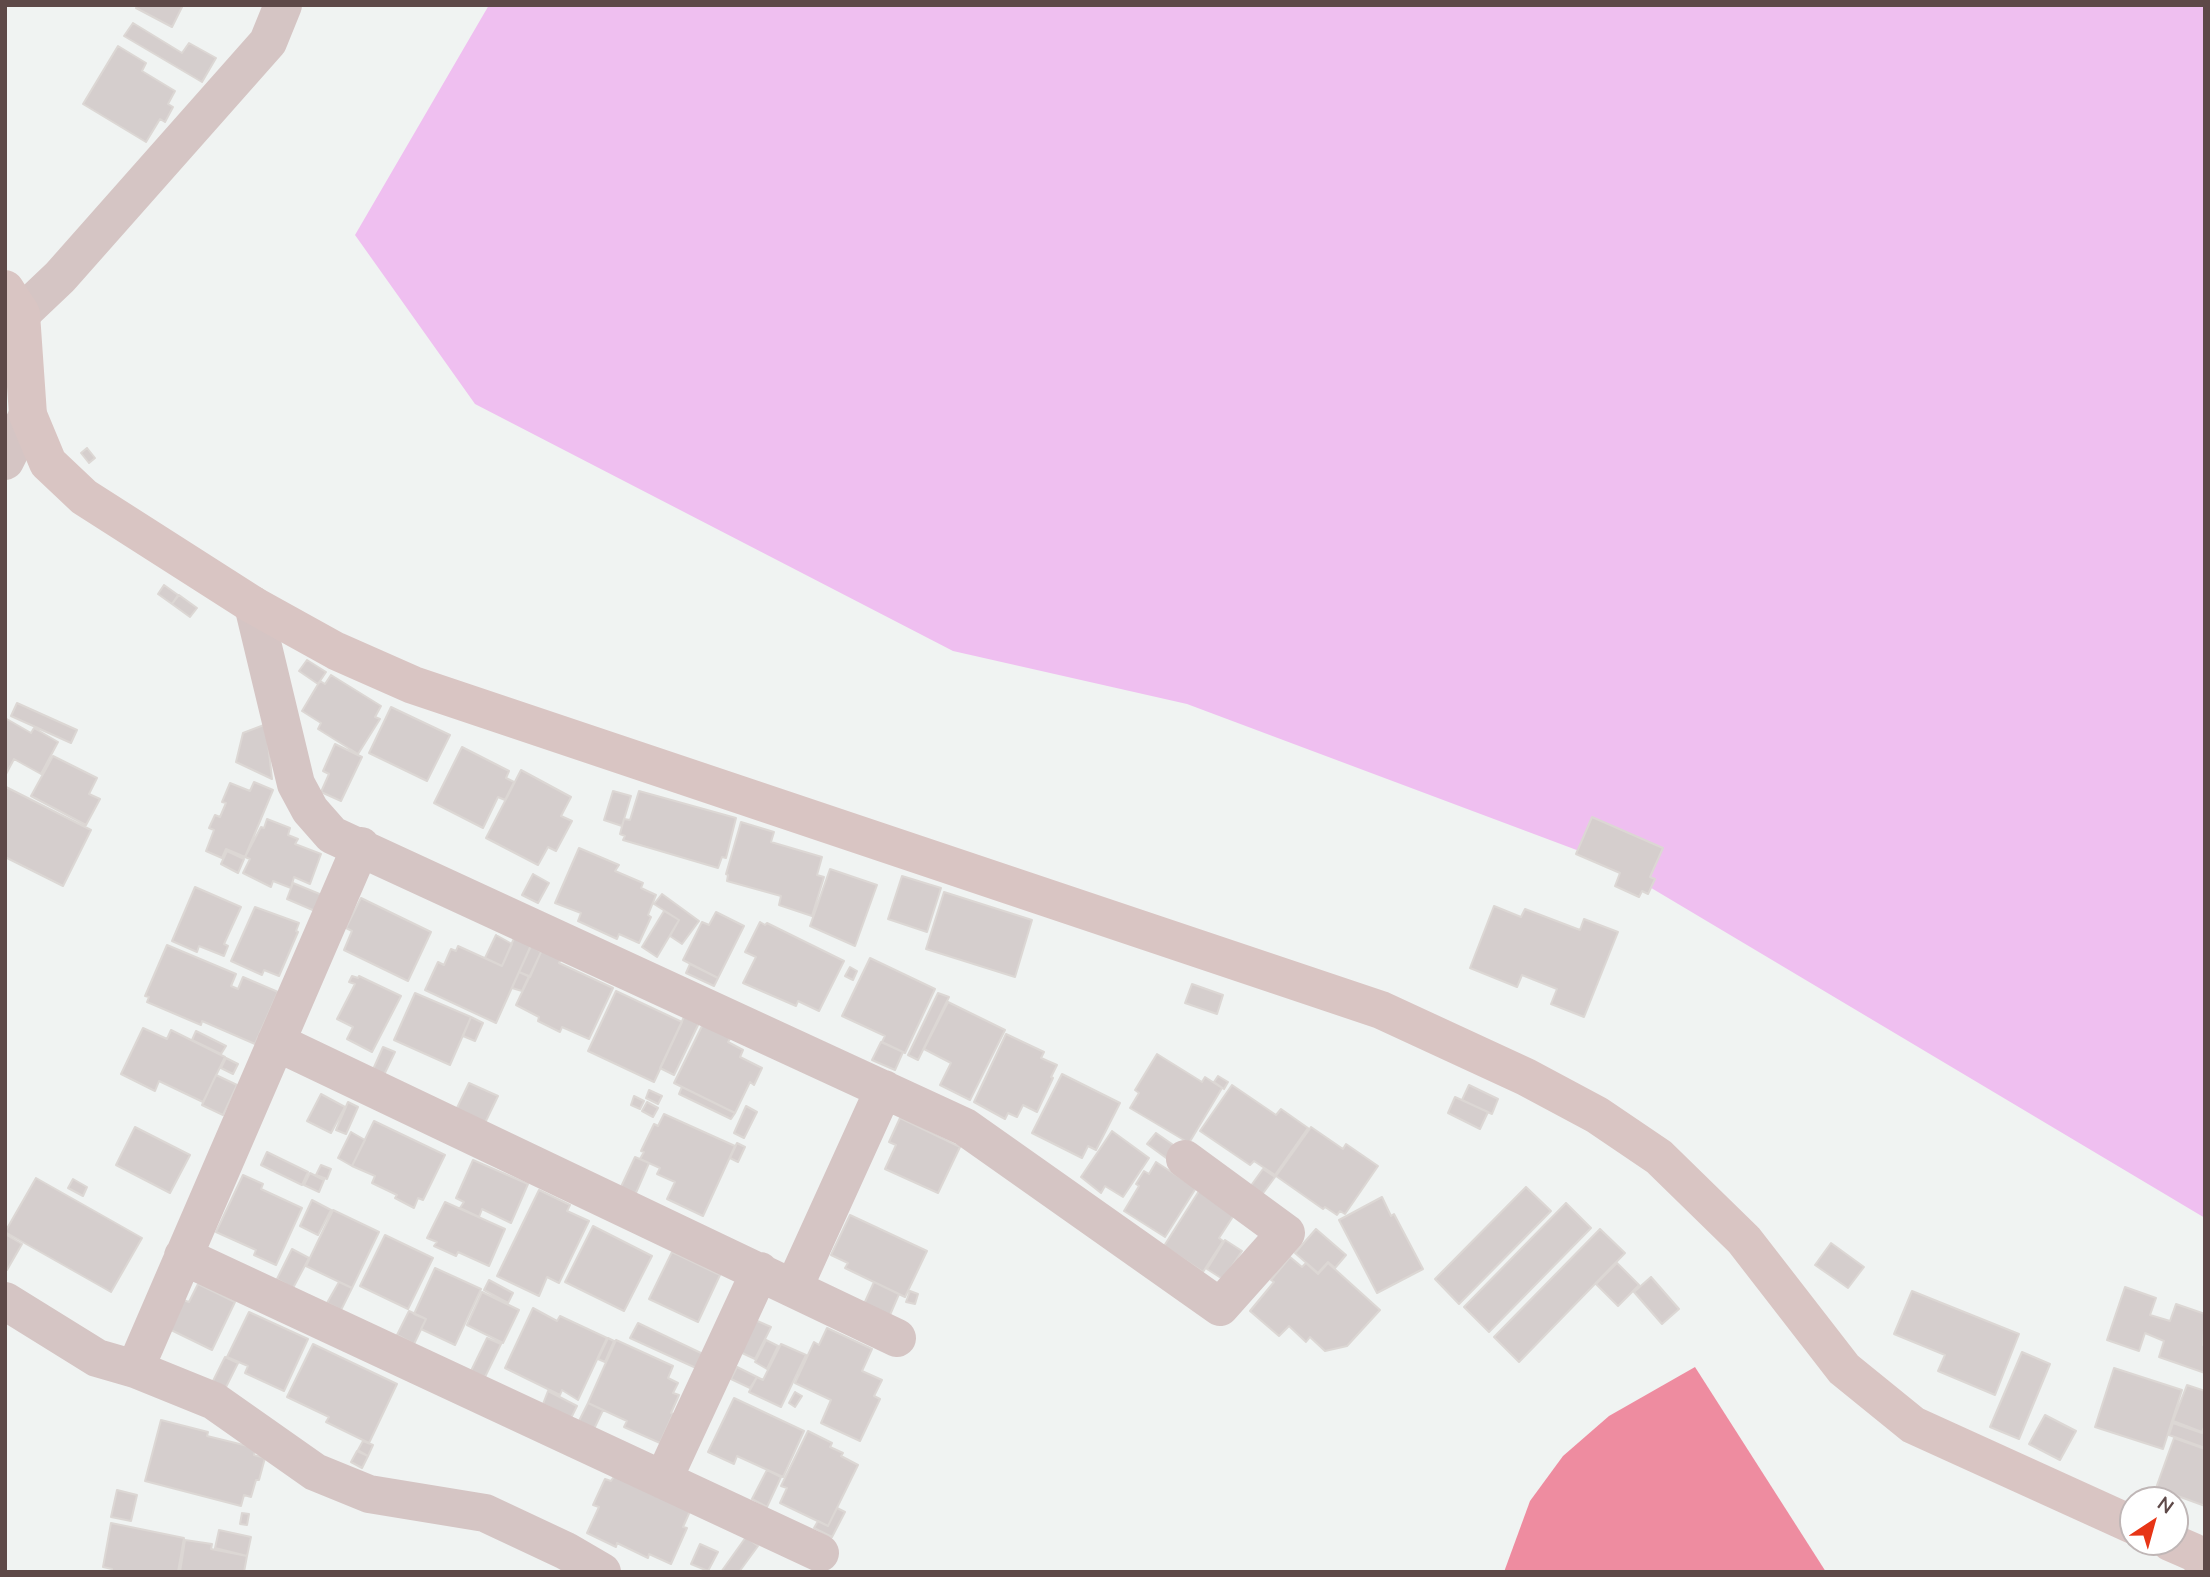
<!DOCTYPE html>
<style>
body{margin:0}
#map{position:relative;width:2210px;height:1577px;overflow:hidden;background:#f0f3f2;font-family:"Nunito Sans",sans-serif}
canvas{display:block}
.frame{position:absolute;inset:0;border:7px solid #5e4948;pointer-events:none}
.north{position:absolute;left:2119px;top:1486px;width:70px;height:70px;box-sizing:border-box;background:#fff;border:2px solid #bfb6b6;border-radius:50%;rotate:36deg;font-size:19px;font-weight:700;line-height:28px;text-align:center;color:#5e4948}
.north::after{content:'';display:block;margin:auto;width:24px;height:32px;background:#e73516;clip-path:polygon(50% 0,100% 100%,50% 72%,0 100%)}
</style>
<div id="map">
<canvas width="2210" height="1577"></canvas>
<div class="frame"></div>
<div class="north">N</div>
</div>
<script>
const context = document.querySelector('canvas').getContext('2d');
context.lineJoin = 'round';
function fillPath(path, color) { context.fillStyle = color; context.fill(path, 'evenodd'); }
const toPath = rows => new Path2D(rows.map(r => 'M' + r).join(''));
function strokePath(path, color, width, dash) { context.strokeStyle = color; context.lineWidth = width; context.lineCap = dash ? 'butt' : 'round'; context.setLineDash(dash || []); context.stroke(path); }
const green = toPath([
 [489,5,2205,5,2205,1218,1606,861,1187,704,953,651,475,404,355,235]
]);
const water = toPath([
 [1695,1367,1826,1572,1504,1572,1530,1501,1563,1456,1609,1416]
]);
const building = toPath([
 [138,5,183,5,172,27,136,8,138,5],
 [133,23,182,53,189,43,216,58,202,82,124,36,133,23],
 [118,46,146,63,142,71,175,91,168,104,173,107,165,122,160,119,146,142,83,104,118,46],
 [87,448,95,458,89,463,81,453,87,448],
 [164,585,178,595,172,604,158,594,164,585],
 [179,595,197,608,190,617,172,604,179,595],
 [307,660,326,672,318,684,299,671,307,660],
 [331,675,381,706,375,717,380,719,358,754,318,729,321,723,302,711,320,681,325,684,331,675],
 [17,703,77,730,71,743,11,716,17,703],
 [391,707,450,735,427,781,369,753,391,707],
 [5,718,31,733,34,728,58,742,41,774,14,759,5,776,5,718],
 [264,725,268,743,272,779,236,762,243,733,264,725],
 [335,744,362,757,341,801,321,792,329,774,323,771,335,744],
 [462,747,509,771,506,778,514,782,505,800,498,797,483,828,434,803,462,747],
 [53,756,97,778,89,794,100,799,86,825,31,796,53,756],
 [521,770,571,797,561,816,572,821,556,851,548,847,538,865,486,838,521,770],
 [254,782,273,790,245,857,226,849,222,858,206,851,214,830,209,828,215,815,220,817,226,803,222,802,230,783,250,791,254,782],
 [6,787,91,830,63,886,5,857,6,787],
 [613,791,631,796,622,826,604,820,613,791],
 [639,791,736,818,726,858,722,857,718,868,623,840,625,836,620,834,624,819,630,820,639,791],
 [1592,817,1663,848,1650,877,1655,879,1648,894,1642,891,1639,897,1615,886,1620,873,1576,854,1592,817],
 [267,819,290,828,288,835,298,839,295,844,321,854,310,884,294,877,291,888,273,881,271,887,243,873,250,859,245,857,261,827,264,828,267,819],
 [741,822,774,832,771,842,822,857,817,875,824,877,812,916,779,905,781,896,727,881,728,875,726,874,741,822],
 [579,848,619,865,615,871,643,883,641,888,656,895,648,915,651,917,639,943,619,934,617,939,578,921,581,913,555,903,579,848],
 [227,851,244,859,238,873,221,864,227,851],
 [830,869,877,885,855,946,810,926,830,869],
 [533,874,549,883,538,903,522,895,533,874],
 [902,876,941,888,927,932,888,919,902,876],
 [293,883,322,895,315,911,287,899,293,883],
 [195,887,241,907,224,944,228,946,224,956,199,946,197,952,172,941,195,887],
 [944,892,1032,920,1015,977,926,949,944,892],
 [662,894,699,921,682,944,670,936,679,920,654,904,662,894],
 [361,898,431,932,408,981,344,950,352,931,346,928,361,898],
 [1494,906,1521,917,1525,909,1580,930,1584,919,1618,932,1584,1017,1551,1004,1557,989,1522,975,1517,987,1470,968,1494,906],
 [255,907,299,923,296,931,298,932,279,976,264,970,262,975,231,961,255,907],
 [664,911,679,920,657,957,642,947,664,911],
 [716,912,744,926,718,978,683,960,702,922,709,925,716,912],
 [760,922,765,925,767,923,844,961,819,1011,798,1001,796,1006,743,983,756,957,745,952,760,922],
 [496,935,512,944,502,966,485,958,496,935],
 [515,936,532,943,496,1023,425,990,438,962,444,965,451,949,456,951,458,946,502,966,515,936],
 [167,945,236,974,231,986,238,989,243,977,278,992,255,1044,202,1021,201,1025,147,1002,149,997,145,996,167,945],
 [531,946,541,952,530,977,519,972,531,946],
 [543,948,562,957,559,963,613,988,589,1039,562,1027,560,1032,538,1021,539,1017,516,1005,543,948],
 [870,958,935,989,905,1053,882,1042,885,1036,842,1016,870,958],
 [690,964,718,978,714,986,686,973,690,964],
 [850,967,857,971,853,980,845,976,850,967],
 [519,972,529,976,522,991,512,988,519,972],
 [352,976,358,978,359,976,401,996,372,1052,347,1039,353,1027,337,1019,355,984,349,982,352,976],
 [1192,984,1223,995,1217,1014,1185,1003,1192,984],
 [616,991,682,1022,654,1082,588,1051,616,991],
 [415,993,471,1017,450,1065,394,1040,415,993],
 [938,993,949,997,918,1060,908,1055,938,993],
 [948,1002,1005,1030,970,1100,940,1085,951,1063,924,1049,948,1002],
 [471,1017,483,1023,475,1041,463,1036,471,1017],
 [684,1017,699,1023,674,1075,660,1068,684,1017],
 [703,1024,731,1037,728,1042,743,1050,740,1057,762,1068,754,1085,750,1082,735,1113,674,1083,703,1024],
 [143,1028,167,1039,171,1030,225,1057,203,1102,159,1081,155,1091,121,1074,143,1028],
 [196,1031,226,1046,221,1054,192,1040,196,1031],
 [1006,1034,1044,1052,1041,1058,1057,1065,1051,1077,1053,1078,1037,1112,1023,1105,1017,1117,1008,1113,1005,1119,974,1102,1006,1034],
 [881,1042,903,1052,895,1070,872,1060,881,1042],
 [383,1047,395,1052,382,1079,371,1074,383,1047],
 [1157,1054,1202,1082,1205,1077,1222,1088,1189,1143,1130,1108,1139,1093,1135,1090,1157,1054],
 [226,1058,238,1064,233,1074,221,1068,226,1058],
 [1062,1074,1120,1103,1096,1150,1088,1146,1082,1158,1032,1133,1062,1074],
 [216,1075,237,1085,223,1115,202,1105,216,1075],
 [1218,1076,1228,1082,1224,1089,1214,1082,1218,1076],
 [469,1083,498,1096,484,1125,455,1112,469,1083],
 [1232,1085,1276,1115,1281,1109,1308,1128,1275,1175,1254,1161,1250,1165,1200,1131,1232,1085],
 [1469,1085,1498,1099,1492,1114,1462,1100,1469,1085],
 [682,1087,735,1113,731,1119,679,1094,682,1087],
 [649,1090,662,1096,658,1104,646,1098,649,1090],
 [321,1094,345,1107,331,1133,307,1121,321,1094],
 [634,1096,644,1101,640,1109,631,1105,634,1096],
 [1455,1097,1488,1112,1480,1129,1448,1113,1455,1097],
 [348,1102,358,1107,346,1134,336,1130,348,1102],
 [647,1102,658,1108,653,1117,642,1111,647,1102],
 [746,1106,757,1112,744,1138,734,1133,746,1106],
 [664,1114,735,1146,703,1216,667,1199,675,1182,657,1174,660,1168,640,1159,644,1152,641,1151,654,1124,658,1126,664,1114],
 [900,1118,960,1147,938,1193,885,1169,896,1145,889,1142,900,1118],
 [374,1121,445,1155,423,1200,418,1198,414,1208,395,1198,397,1195,372,1183,375,1176,352,1166,374,1121],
 [135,1127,190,1155,170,1193,116,1165,135,1127],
 [1311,1127,1343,1149,1346,1144,1378,1166,1345,1214,1340,1211,1337,1215,1325,1207,1323,1209,1276,1176,1311,1127],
 [1112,1131,1149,1158,1123,1197,1105,1186,1101,1193,1081,1177,1112,1131],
 [351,1132,365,1140,352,1166,338,1158,351,1132],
 [1156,1133,1182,1151,1173,1163,1147,1144,1156,1133],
 [737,1143,745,1147,738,1162,730,1158,737,1143],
 [267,1152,308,1172,302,1185,261,1165,267,1152],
 [635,1157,649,1163,635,1195,620,1189,635,1157],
 [473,1160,528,1184,511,1223,482,1209,479,1217,460,1208,464,1202,456,1198,473,1160],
 [1156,1162,1196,1188,1165,1237,1124,1211,1139,1186,1136,1184,1144,1171,1149,1174,1156,1162],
 [321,1165,331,1169,327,1179,316,1175,321,1165],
 [1263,1169,1275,1177,1261,1196,1250,1187,1263,1169],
 [310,1173,324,1180,319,1192,304,1185,310,1173],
 [243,1175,263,1184,261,1189,302,1208,276,1265,254,1255,256,1250,216,1232,243,1175],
 [36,1178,142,1238,111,1292,5,1232,36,1178],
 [73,1179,87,1187,83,1196,68,1188,73,1179],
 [1526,1187,1551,1211,1459,1304,1435,1279,1526,1187],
 [539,1190,570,1205,567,1211,589,1221,559,1283,547,1277,539,1296,497,1276,539,1190],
 [1199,1191,1234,1215,1219,1238,1223,1241,1203,1272,1164,1246,1199,1191],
 [1382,1197,1391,1216,1394,1214,1423,1269,1377,1293,1339,1220,1382,1197],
 [312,1200,331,1210,318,1235,300,1226,312,1200],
 [445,1202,505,1229,489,1266,458,1252,456,1256,434,1246,437,1242,427,1238,445,1202],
 [1566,1203,1591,1228,1489,1332,1464,1307,1566,1203],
 [333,1210,379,1232,352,1288,306,1266,333,1210],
 [850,1215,927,1251,905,1297,845,1268,848,1263,831,1255,850,1215],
 [593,1226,652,1256,624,1311,565,1282,593,1226],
 [1316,1229,1346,1255,1335,1268,1328,1262,1318,1273,1295,1253,1316,1229],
 [1600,1229,1625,1253,1519,1362,1494,1337,1600,1229],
 [5,1234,22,1244,7,1270,5,1269,5,1234],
 [385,1235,433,1258,408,1309,360,1286,385,1235],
 [1225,1240,1242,1251,1224,1278,1221,1278,1207,1269,1225,1240],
 [1831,1243,1864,1267,1848,1288,1815,1265,1831,1243],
 [292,1249,309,1258,293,1288,277,1279,292,1249],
 [672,1252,720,1275,698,1322,649,1299,672,1252],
 [1290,1257,1302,1267,1306,1263,1318,1274,1328,1263,1380,1310,1347,1346,1325,1351,1310,1337,1306,1342,1289,1326,1279,1336,1250,1311,1274,1282,1271,1280,1290,1257],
 [1617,1263,1639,1285,1618,1306,1596,1284,1617,1263],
 [435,1268,481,1289,455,1345,421,1329,426,1319,414,1314,435,1268],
 [1651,1277,1679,1309,1662,1324,1634,1292,1651,1277],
 [489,1280,513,1293,508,1303,484,1290,489,1280],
 [339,1282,352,1288,341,1310,327,1303,339,1282],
 [874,1282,899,1294,890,1315,864,1304,874,1282],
 [198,1284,235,1302,212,1350,169,1329,183,1300,189,1302,198,1284],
 [2125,1287,2156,1298,2150,1315,2170,1321,2176,1304,2205,1314,2203,1345,2205,1346,2205,1373,2159,1357,2164,1341,2145,1333,2139,1351,2107,1340,2125,1287],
 [910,1291,918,1294,915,1304,906,1302,910,1291],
 [1912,1291,2019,1334,1995,1395,1938,1371,1945,1355,1894,1334,1912,1291],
 [482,1292,519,1310,503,1343,467,1325,482,1292],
 [533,1308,557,1321,560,1316,607,1338,578,1400,562,1390,560,1395,505,1368,533,1308],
 [409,1311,426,1319,414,1344,397,1335,409,1311],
 [249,1312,308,1339,284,1391,245,1373,248,1366,227,1357,249,1312],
 [755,1320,771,1327,755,1359,740,1352,755,1320],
 [638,1323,703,1354,696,1368,630,1338,638,1323],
 [827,1328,872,1349,862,1371,882,1380,874,1396,880,1399,860,1441,821,1423,831,1400,795,1383,814,1342,819,1345,827,1328],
 [487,1338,501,1344,485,1377,471,1371,487,1338],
 [608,1338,614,1341,605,1362,598,1359,608,1338],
 [616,1340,673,1366,668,1378,678,1383,673,1393,679,1395,671,1413,673,1414,660,1443,624,1427,627,1421,588,1403,616,1340],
 [766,1340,778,1346,767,1369,755,1362,766,1340],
 [313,1344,397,1384,369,1443,326,1422,329,1417,287,1397,313,1344],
 [781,1344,806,1355,781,1407,749,1392,757,1377,763,1380,781,1344],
 [2022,1352,2050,1364,2019,1439,1990,1427,2022,1352],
 [225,1357,238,1363,225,1389,212,1383,225,1357],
 [737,1367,757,1377,750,1388,731,1379,737,1367],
 [2114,1368,2182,1390,2163,1449,2095,1427,2114,1368],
 [2187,1385,2205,1391,2205,1425,2202,1432,2173,1421,2187,1385],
 [548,1391,577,1406,571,1418,543,1404,548,1391],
 [795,1392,802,1396,795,1407,789,1403,795,1392],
 [734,1398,804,1431,783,1477,737,1456,734,1464,708,1452,734,1398],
 [588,1403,603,1410,594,1429,579,1421,588,1403],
 [2045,1415,2076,1431,2060,1460,2029,1444,2045,1415],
 [161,1420,208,1432,207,1436,256,1448,254,1455,265,1458,259,1480,256,1480,251,1497,244,1495,241,1506,145,1481,161,1420],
 [2173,1423,2202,1433,2205,1430,2205,1448,2169,1435,2173,1423],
 [808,1431,832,1443,830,1447,843,1453,841,1456,858,1465,828,1526,780,1503,787,1488,781,1486,808,1431],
 [2174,1438,2205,1449,2205,1506,2156,1488,2174,1438],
 [363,1441,373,1445,368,1456,358,1450,363,1441],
 [357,1451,368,1456,362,1468,351,1462,357,1451],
 [767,1470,781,1477,767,1507,752,1499,767,1470],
 [615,1475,691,1509,683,1527,687,1528,671,1564,649,1554,648,1558,617,1543,616,1547,587,1533,599,1507,593,1505,605,1479,611,1481,615,1475],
 [117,1490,137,1495,131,1521,111,1517,117,1490],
 [837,1508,845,1512,832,1537,814,1528,818,1521,828,1526,837,1508],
 [242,1513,249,1514,247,1525,240,1524,242,1513],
 [111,1523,184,1538,178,1572,112,1572,112,1569,103,1567,111,1523],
 [219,1530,251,1537,247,1556,215,1548,219,1530],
 [746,1537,758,1546,739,1572,721,1572,746,1537],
 [185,1540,212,1544,211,1549,247,1556,244,1572,180,1572,185,1540],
 [700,1544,718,1552,708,1571,691,1564,700,1544]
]);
const street = toPath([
 [21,314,60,277,268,42,283,5],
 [5,461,28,415],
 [253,605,296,784,310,810,332,835,965,1127,1220,1307,1286,1233,1185,1159],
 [276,1042,897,1338],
 [183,1256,820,1553],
 [794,1287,884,1089],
 [5,1301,97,1358,135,1369,214,1401,315,1472,369,1494,485,1513,566,1551,602,1572],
 [135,1369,361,846],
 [663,1480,760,1271]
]);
const secondary = toPath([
 [5,289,21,314,28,415,48,463,84,497,253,605,336,651,413,685,1381,1010,1526,1077,1597,1115,1659,1157,1744,1240,1844,1369,1913,1425,2133,1525],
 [2170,1542,2193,1552,2205,1562]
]);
fillPath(green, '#efbff0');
fillPath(water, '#ee8ca0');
fillPath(building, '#d5cecd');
strokePath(building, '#dcd7d4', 2);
strokePath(street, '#d5c5c4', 38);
strokePath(secondary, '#d9c5c3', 38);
</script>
